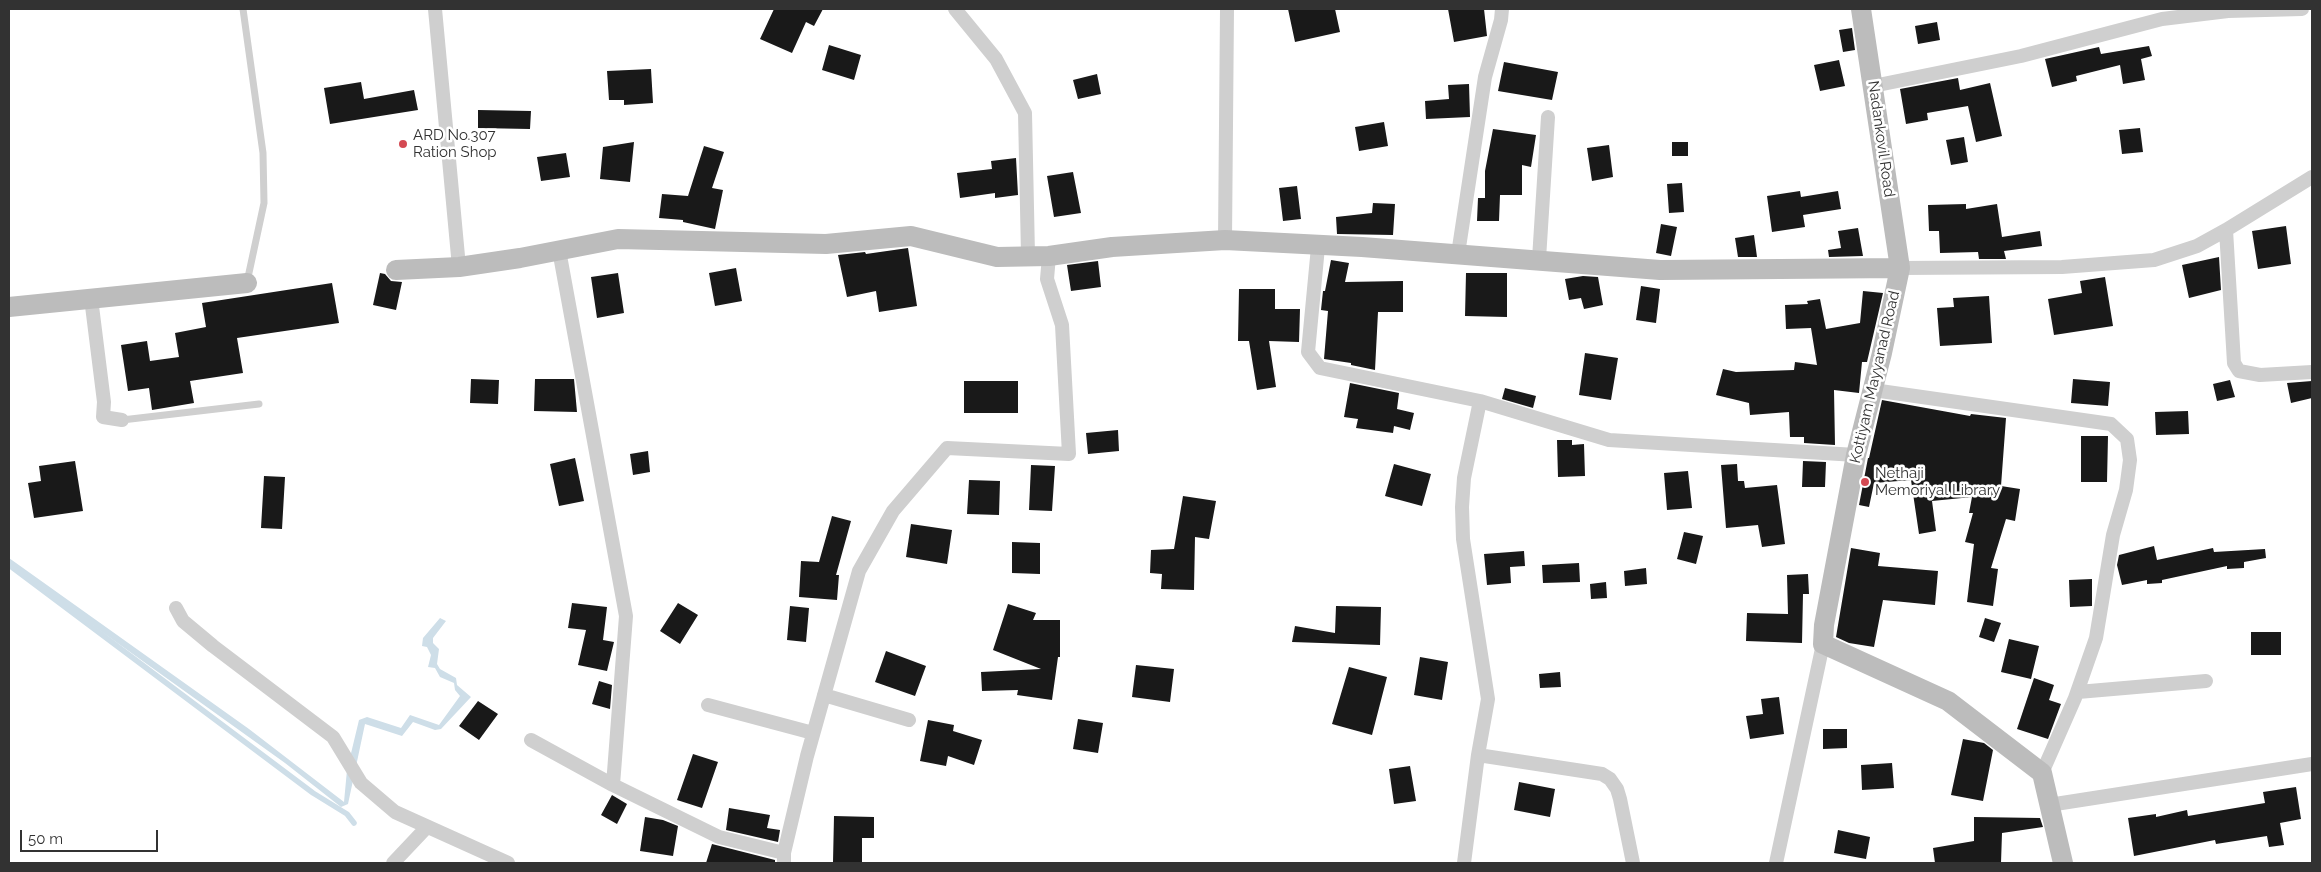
<!DOCTYPE html>
<style>
body{margin:0}
#map{position:relative;width:2321px;height:872px;overflow:hidden;background:#fff;font-family:Raleway,sans-serif}
canvas{display:block}
.frame{position:absolute;inset:0;border:10px solid #323232;pointer-events:none}
.scale{position:absolute;left:20px;top:830px;width:138px;height:22px;box-sizing:border-box;border:2px solid #323232;border-top:0;padding-left:6px;font-size:15px;line-height:18px;white-space:nowrap;color:#323232;-webkit-text-stroke:4px #fff;paint-order:stroke}
</style>
<div id="map">
<canvas width="2321" height="872"></canvas>
<div class="frame"></div>
<div class="scale">50 m</div>
</div>
<script>
const context = document.querySelector('canvas').getContext('2d');
context.lineJoin = 'round';
function fillPath(path, color) { context.fillStyle = color; context.fill(path, 'evenodd'); }
const toPath = rows => new Path2D(rows.map(r => 'M' + r).join(''));
function strokePath(path, color, width, dash) { context.strokeStyle = color; context.lineWidth = width; context.lineCap = dash ? 'butt' : 'round'; context.setLineDash(dash || []); context.stroke(path); }
function drawText(font, color, halo, rows, align = 'center') {
  context.font = font + ' Raleway,sans-serif'; context.lineWidth = 5; context.setLineDash([]); context.textBaseline = 'middle'; context.strokeStyle = halo; context.fillStyle = color; for (const [text, x, y, turn = 0] of rows) {
    context.save(); context.translate(x, y); context.rotate((+turn || 0) * Math.PI / 180); context.textAlign = isNaN(turn) ? turn : align; if (halo) context.strokeText(text, 0, 0); context.fillText(text, 0, 0); context.restore();
  }
}
const water = toPath([
 [9,558,249,729,344,802,347,770,359,720,367,717,401,728,410,715,439,725,460,696,455,690,454,683,440,677,435,668,428,667,431,655,427,647,422,646,423,638,440,618,446,621,433,638,433,643,439,649,437,664,440,669,456,678,457,685,471,697,441,729,435,730,413,722,402,736,365,724,348,804,341,807,285,763,17,571,9,565]
]);
const stream = toPath([
 [9,565,313,793,347,814,354,823]
]);
const building = toPath([
 [774,9,823,9,814,26,806,22,792,53,760,39],
 [1288,9,1335,9,1340,32,1295,42],
 [1448,9,1484,9,1487,36,1454,42],
 [1937,22,1940,40,1918,44,1915,26],
 [1852,28,1855,50,1843,52,1839,30],
 [829,45,861,55,854,80,822,70],
 [2149,46,2152,56,2141,59,2145,80,2123,84,2120,65,2076,76,2077,81,2052,87,2045,59,2099,47,2101,54],
 [1839,60,1845,86,1820,91,1814,65],
 [1504,62,1558,72,1552,100,1498,91],
 [651,69,653,103,624,105,624,100,609,100,607,71],
 [1097,74,1101,94,1078,99,1073,80],
 [1958,78,1960,90,1990,83,2002,136,1976,142,1968,106,1927,113,1928,120,1906,124,1900,89],
 [361,82,364,99,414,90,418,110,330,124,324,88],
 [1469,84,1470,117,1426,119,1425,101,1449,99,1448,85],
 [478,110,531,111,530,129,478,128],
 [1384,122,1388,146,1359,151,1355,127],
 [2140,128,2143,152,2122,154,2119,130],
 [1493,129,1536,135,1531,167,1522,165,1522,195,1500,195,1499,221,1477,221,1478,198,1485,198,1485,171],
 [1964,137,1968,162,1951,165,1946,140],
 [634,142,630,182,600,179,603,147],
 [1672,142,1688,142,1688,156,1672,156],
 [1609,145,1613,177,1592,181,1587,148],
 [704,146,724,152,712,188,723,190,715,229,683,222,683,220,659,218,662,194,688,196],
 [566,153,570,177,541,181,537,157],
 [1016,158,1018,195,995,198,995,193,960,198,957,173,992,169,991,161],
 [1073,172,1081,213,1054,217,1047,176],
 [1682,183,1684,212,1669,213,1667,184],
 [1297,186,1301,219,1283,221,1279,188],
 [1800,191,1801,197,1838,191,1841,209,1803,215,1805,227,1772,232,1767,196],
 [1373,203,1395,204,1393,235,1337,234,1336,217,1372,213],
 [1966,204,1966,209,1997,204,2002,237,2040,231,2042,246,2004,251,2006,259,1979,259,1978,252,1940,253,1939,231,1929,231,1928,205],
 [1661,224,1677,227,1671,256,1656,253],
 [2286,226,2291,264,2258,269,2252,231],
 [1858,228,1863,256,1829,257,1828,250,1841,248,1838,231],
 [1754,235,1757,257,1738,257,1735,238],
 [908,248,917,306,879,312,876,291,847,297,838,255,865,252,866,254],
 [2219,257,2221,290,2189,298,2182,265],
 [1331,260,1349,263,1345,282,1403,281,1403,312,1378,312,1375,370,1351,365,1351,363,1324,359,1328,311,1321,310,1323,291,1325,291],
 [1098,261,1101,287,1071,291,1067,265],
 [736,268,742,301,715,306,709,273],
 [380,273,385,274,391,281,402,282,396,310,373,305],
 [618,273,624,313,597,318,591,277],
 [1466,273,1507,273,1507,317,1465,316],
 [1583,276,1598,277,1603,305,1584,309,1581,298,1569,300,1565,279],
 [2105,277,2113,326,2054,335,2048,299,2082,293,2080,281],
 [332,283,339,323,237,338,243,373,190,381,194,403,152,410,149,388,128,391,121,345,147,341,150,361,179,357,175,333,206,327,202,303],
 [1641,286,1660,289,1656,323,1636,320],
 [1239,289,1275,289,1275,309,1300,309,1299,342,1269,341,1276,387,1257,390,1249,341,1238,341],
 [1863,291,1883,293,1867,362,1862,362,1859,393,1834,390,1835,445,1804,443,1804,437,1790,437,1789,412,1750,415,1749,403,1716,395,1723,369,1736,372,1794,370,1795,362,1817,365,1811,328,1786,329,1785,305,1808,304,1807,301,1820,299,1826,329,1860,323],
 [1989,296,1992,343,1940,346,1937,308,1954,307,1953,298],
 [1585,353,1618,358,1611,400,1579,395],
 [471,379,499,380,498,404,470,403],
 [535,379,574,379,577,412,534,411],
 [2073,379,2110,382,2108,406,2071,403],
 [2230,380,2235,397,2217,401,2213,384],
 [964,381,1018,381,1018,413,964,413],
 [2312,381,2312,398,2291,403,2287,383],
 [1350,383,1399,393,1397,409,1414,413,1410,430,1394,426,1393,433,1356,428,1358,419,1344,417],
 [1505,388,1536,396,1533,408,1502,399],
 [1882,400,1970,416,1971,414,2006,418,2001,486,2020,489,2015,521,2006,519,1991,568,1998,569,1993,606,1967,602,1974,544,1965,542,1973,513,1969,513,1972,497,1932,501,1936,531,1919,534,1911,480,1874,483,1869,507,1859,505,1868,458,1869,458],
 [2188,411,2189,434,2156,435,2155,412],
 [1118,430,1119,451,1088,454,1086,433],
 [2081,436,2108,436,2107,482,2081,482],
 [1557,440,1572,440,1572,445,1584,444,1585,476,1558,477],
 [648,451,650,472,633,475,630,454],
 [575,458,584,501,559,506,550,464],
 [75,461,83,511,34,518,28,483,41,481,39,466],
 [1803,461,1826,462,1825,487,1802,487],
 [1394,464,1431,474,1422,506,1385,496],
 [1737,464,1738,481,1744,481,1745,488,1777,485,1785,544,1762,547,1758,525,1726,528,1721,465],
 [1031,465,1055,466,1052,511,1029,510],
 [1688,471,1692,508,1667,510,1664,473],
 [264,476,285,477,282,529,261,528],
 [969,480,1000,481,999,515,967,514],
 [1183,496,1216,501,1209,539,1195,537,1194,590,1161,589,1162,574,1150,573,1151,550,1174,549],
 [832,516,851,521,836,575,839,575,837,600,799,597,801,561,819,562],
 [911,524,952,530,947,564,906,557],
 [1684,532,1703,536,1696,564,1677,559],
 [1012,542,1040,543,1040,574,1012,573],
 [2154,546,2157,560,2213,548,2214,552,2265,549,2266,558,2244,562,2244,568,2227,569,2227,566,2162,580,2162,583,2147,584,2147,580,2122,585,2117,565,2119,555],
 [1851,548,1880,553,1878,566,1938,571,1935,605,1883,600,1874,647,1849,643,1836,637],
 [1524,551,1525,566,1510,567,1511,583,1487,585,1484,554],
 [1579,563,1580,582,1543,583,1542,565],
 [1646,568,1647,584,1625,586,1624,571],
 [1808,574,1809,594,1803,594,1802,643,1746,641,1747,613,1788,614,1787,575],
 [2092,579,2092,606,2070,607,2069,580],
 [1606,582,1607,598,1591,599,1590,584],
 [572,603,607,607,603,640,614,642,607,671,578,665,586,630,568,628],
 [678,603,698,615,680,644,660,631],
 [1008,604,1036,613,1033,620,1060,620,1060,657,1058,657,1052,700,1017,695,1018,690,982,691,981,672,1041,669,993,650],
 [790,606,809,608,806,642,787,640],
 [1336,606,1381,607,1380,645,1292,642,1295,626,1335,633],
 [1985,618,2001,623,1994,642,1979,637],
 [2251,632,2281,632,2281,655,2251,655],
 [2009,639,2039,646,2031,679,2001,672],
 [886,651,926,666,915,696,875,682],
 [1420,657,1448,662,1442,700,1414,695],
 [1136,665,1174,669,1170,702,1132,697],
 [1349,667,1387,677,1372,735,1332,724],
 [1560,672,1561,687,1540,688,1539,674],
 [2034,678,2054,685,2049,700,2061,704,2048,739,2017,729],
 [599,681,612,685,610,709,592,704],
 [1779,697,1784,734,1750,739,1746,716,1763,714,1761,699],
 [478,701,498,714,479,740,459,726],
 [1078,719,1103,723,1098,753,1073,749],
 [928,720,954,725,953,731,982,740,974,765,948,756,946,766,920,761],
 [1823,729,1847,729,1847,748,1823,749],
 [1963,739,1984,743,1993,750,1983,801,1951,795],
 [693,754,718,762,702,808,677,800],
 [1892,763,1894,788,1862,790,1861,765],
 [1410,766,1416,801,1394,804,1389,769],
 [1519,782,1555,789,1550,817,1514,810],
 [2296,787,2301,819,2280,823,2284,845,2269,847,2267,836,2216,844,2215,840,2134,856,2128,818,2156,814,2156,817,2187,810,2188,816,2265,803,2263,792],
 [612,795,627,804,617,824,601,815],
 [729,808,770,815,767,828,780,830,778,842,726,830],
 [834,816,874,817,874,838,862,838,862,862,833,862],
 [645,817,663,820,678,826,673,856,640,851],
 [1974,817,2040,818,2043,827,2002,833,2001,863,1935,863,1933,848,1974,841],
 [1838,830,1870,837,1866,859,1834,853],
 [712,844,775,860,775,863,706,863]
]);
const lane = toPath([
 [243,9,263,153,264,203,247,282],
 [122,420,259,404]
]);
const street = toPath([
 [435,9,459,267],
 [955,9,996,59,1025,113,1028,255],
 [1873,86,2021,56,2162,19,2228,11,2302,9],
 [2226,230,2234,363,2239,371,2260,375,2312,372],
 [1225,240,1227,9],
 [1318,247,1308,352,1320,368,1480,401,1609,440,1856,455],
 [559,250,626,616,613,785],
 [1458,254,1485,77,1501,20,1502,9],
 [1539,259,1548,117],
 [1900,268,2062,267,2154,260,2197,246,2226,230,2312,177],
 [91,298,104,402,103,417,122,420],
 [1873,390,2111,424,2127,439,2130,460,2126,490,2113,535,2096,638,2075,698,2042,773],
 [1480,401,1464,478,1462,507,1463,539,1488,699,1478,755,1602,774,1610,779,1617,789,1620,799,1633,863],
 [176,608,183,621,213,646,333,737,361,783,395,812,508,863],
 [2078,692,2206,681],
 [824,695,909,720],
 [708,705,813,733],
 [531,740,613,785,719,837,784,853],
 [2049,805,2312,764],
 [393,863,427,827],
 [784,863,784,853,807,756,859,571,893,511,947,448,1069,454,1062,325,1047,279,1049,256],
 [1464,863,1478,755],
 [1776,863,1823,644]
]);
const secondary = toPath([
 [1861,9,1900,268,1882,353,1856,455,1824,625,1823,644,1948,701,2042,773,2063,863],
 [396,270,459,267,520,258,618,239,826,244,911,236,997,257,1049,256,1112,247,1225,240,1362,247,1660,270,1900,268],
 [9,307,247,283]
]);
const markers = [
 [403,144,5,"#d44952"],
 [1865,482,5,"#d44952"]
];
const poiNames = [
 ["ARD No.307",413,135],
 ["Ration Shop",413,152],
 ["Nethaji",1875,473],
 ["Memoriyal Library",1875,490]
];
const streetNames = [
 ["Nadankovil Road",1881,139,82],
 ["Kottiyam Mayyanad Road",1875,377,-77]
];
fillPath(water, '#cedee8');
strokePath(stream, '#cedee8', 5.5);
fillPath(building, '#191919');
strokePath(lane, '#cfcfcf', 7);
strokePath(street, '#cfcfcf', 14);
strokePath(secondary, '#bcbcbc', 20);
for (const [x, y, r, color] of markers) { const dot = new Path2D(); dot.arc(x, y, r, 0, 2 * Math.PI); context.fillStyle = color; context.fill(dot); strokePath(dot, '#fff', 2); }
drawText('15px', '#323232', '#fff', poiNames, 'left');
drawText('15px', '#323232', '#fff', streetNames);
</script>
